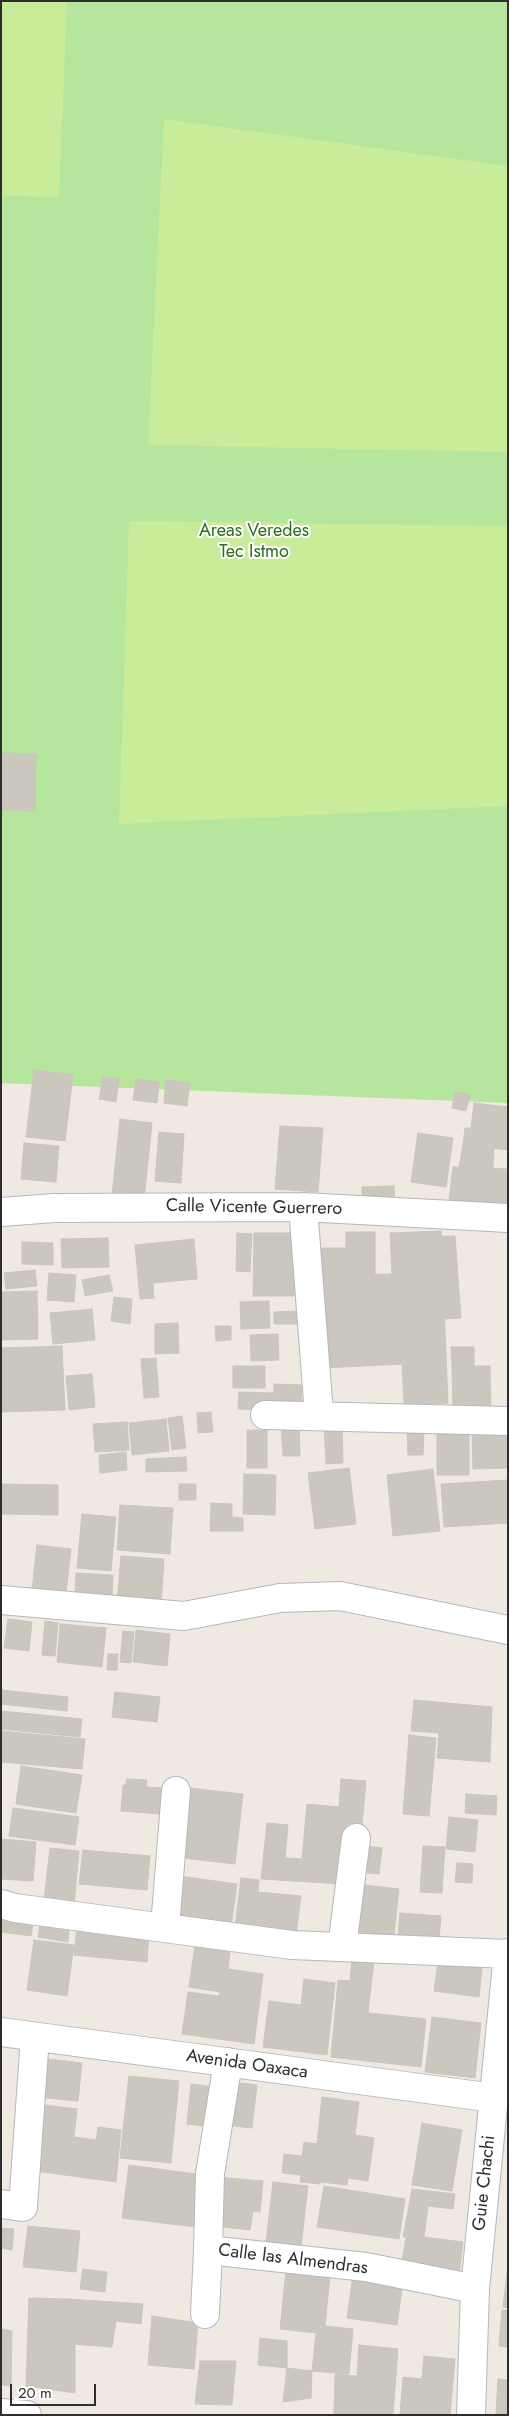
<!DOCTYPE html>
<style>
body{margin:0}
#map{position:relative;width:509px;height:2416px;overflow:hidden;background:#efe9e1;font-family:Jost,sans-serif}
canvas{display:block}
.frame{position:absolute;inset:0;border:2px solid #2e2e2e;pointer-events:none}
.scale{position:absolute;left:10px;top:2384px;width:86px;height:22px;box-sizing:border-box;border:2px solid #2e2e2e;border-top:0;padding-left:6px;font-size:15px;line-height:18px;white-space:nowrap;color:#2e2e2e;-webkit-text-stroke:4px #fff;paint-order:stroke}
</style>
<div id="map">
<canvas width="509" height="2416"></canvas>
<div class="frame"></div>
<div class="scale">20 m</div>
</div>
<script>
const context = document.querySelector('canvas').getContext('2d');
context.lineJoin = 'round';
function fillPath(path, color) { context.fillStyle = color; context.fill(path, 'evenodd'); }
const toPath = rows => new Path2D(rows.map(r => 'M' + r).join(''));
function strokePath(path, color, width, dash) { context.strokeStyle = color; context.lineWidth = width; context.lineCap = dash ? 'butt' : 'round'; context.setLineDash(dash || []); context.stroke(path); }
function drawText(font, color, halo, rows, align = 'center') {
  context.font = font + ' Jost,sans-serif'; context.lineWidth = 4; context.setLineDash([]); context.textBaseline = 'middle'; context.strokeStyle = halo; context.fillStyle = color; for (const [text, x, y, turn = 0] of rows) {
    context.save(); context.translate(x, y); context.rotate((+turn || 0) * Math.PI / 180); context.textAlign = isNaN(turn) ? turn : align; if (halo) context.strokeText(text, 0, 0); context.fillText(text, 0, 0); context.restore();
  }
}
const green = toPath([
 [1,1,508,1,508,1103,1,1083]
]);
const pitch = toPath([
 [1,1,67,1,59,198,1,195],
 [164,119,508,166,508,452,148,445],
 [129,521,508,526,508,806,119,824]
]);
const building = toPath([
 [1,753,36,754,35,811,1,810,1,753],
 [34,1070,73,1075,65,1141,26,1137,34,1070],
 [103,1077,119,1079,116,1102,99,1099,103,1077],
 [136,1079,159,1082,157,1103,133,1100,136,1079],
 [166,1080,190,1083,187,1106,164,1103,166,1080],
 [455,1092,470,1095,466,1111,452,1108,455,1092],
 [474,1103,508,1107,508,1150,463,1145,465,1128,471,1128,474,1103],
 [120,1119,152,1123,144,1200,112,1196,120,1119],
 [280,1126,323,1128,318,1192,275,1189,280,1126],
 [159,1132,184,1134,181,1183,155,1181,159,1132],
 [418,1133,453,1138,446,1187,411,1182,418,1133],
 [24,1143,59,1146,56,1182,21,1179,24,1143],
 [463,1145,494,1149,493,1168,459,1167,463,1145],
 [453,1167,508,1169,508,1203,449,1201,453,1167],
 [394,1186,395,1202,362,1202,362,1187,394,1186],
 [441,1231,448,1403,404,1405,402,1364,323,1368,320,1276,392,1274,390,1233,441,1231],
 [346,1232,375,1232,375,1275,346,1276,346,1232],
 [237,1233,252,1234,250,1272,236,1271,237,1233],
 [254,1233,294,1233,294,1296,253,1296,254,1233],
 [441,1236,455,1236,461,1318,445,1319,441,1236],
 [108,1238,109,1267,62,1268,61,1239,108,1238],
 [194,1239,197,1279,153,1283,154,1298,140,1299,135,1245,194,1239],
 [22,1242,53,1243,53,1265,22,1264,22,1242],
 [319,1248,346,1248,346,1276,320,1276,319,1248],
 [35,1270,37,1286,6,1289,4,1273,35,1270],
 [49,1273,76,1275,74,1302,47,1300,49,1273],
 [109,1275,113,1291,85,1296,82,1280,109,1275],
 [37,1291,38,1339,1,1340,1,1292,37,1291],
 [114,1297,132,1299,130,1324,111,1321,114,1297],
 [269,1301,270,1328,241,1329,240,1302,269,1301],
 [92,1309,95,1340,53,1344,50,1313,92,1309],
 [299,1311,300,1324,274,1324,274,1312,299,1311],
 [178,1323,179,1353,155,1354,155,1324,178,1323],
 [215,1326,231,1326,231,1340,216,1341,215,1326],
 [278,1334,279,1360,251,1361,250,1335,278,1334],
 [62,1346,65,1410,1,1412,1,1348,62,1346],
 [451,1347,474,1347,474,1366,452,1367,451,1347],
 [156,1358,159,1397,144,1398,141,1359,156,1358],
 [233,1366,265,1366,265,1388,233,1388,233,1366],
 [474,1366,490,1366,491,1409,453,1410,452,1367,474,1366],
 [92,1374,95,1407,69,1410,66,1376,92,1374],
 [274,1384,302,1385,301,1408,288,1411,238,1409,239,1392,274,1393,274,1384],
 [211,1412,213,1432,198,1433,197,1413,211,1412],
 [182,1416,186,1448,172,1450,168,1418,182,1416],
 [166,1419,169,1451,132,1455,129,1423,166,1419],
 [342,1421,343,1463,326,1464,324,1422,342,1421],
 [127,1422,129,1450,95,1452,93,1424,127,1422],
 [281,1424,299,1424,300,1456,283,1456,281,1424],
 [247,1430,267,1430,267,1468,247,1468,247,1430],
 [472,1430,508,1430,508,1468,473,1469,472,1430],
 [407,1431,424,1431,423,1455,408,1455,407,1431],
 [437,1431,469,1431,469,1475,437,1475,437,1431],
 [126,1452,127,1470,100,1473,99,1455,126,1452],
 [186,1457,187,1471,146,1472,146,1459,186,1457],
 [349,1468,356,1524,315,1529,308,1473,349,1468],
 [433,1469,440,1531,393,1536,387,1475,433,1469],
 [244,1474,276,1475,275,1515,243,1514,244,1474],
 [508,1480,508,1523,444,1527,441,1484,508,1480],
 [1,1484,58,1485,58,1515,1,1514,1,1484],
 [179,1484,196,1484,196,1500,179,1500,179,1484],
 [211,1503,232,1504,232,1517,243,1518,243,1531,210,1531,211,1503],
 [120,1505,173,1508,170,1554,117,1550,120,1505],
 [82,1514,116,1517,111,1571,77,1568,82,1514],
 [37,1545,71,1549,65,1603,31,1599,37,1545],
 [121,1556,164,1559,161,1605,117,1602,121,1556],
 [76,1573,113,1575,112,1596,75,1593,76,1573],
 [8,1619,32,1622,29,1651,4,1648,8,1619],
 [45,1621,58,1623,55,1656,42,1655,45,1621],
 [60,1624,106,1628,102,1667,57,1662,60,1624],
 [136,1630,170,1634,167,1666,133,1662,136,1630],
 [123,1631,134,1632,131,1663,120,1662,123,1631],
 [108,1654,118,1654,117,1670,107,1670,108,1654],
 [1,1690,68,1697,67,1711,1,1704,1,1690],
 [115,1692,160,1697,157,1722,112,1717,115,1692],
 [414,1700,492,1707,490,1762,437,1758,439,1733,411,1731,414,1700],
 [1,1711,82,1719,80,1737,1,1729,1,1711],
 [1,1731,85,1739,82,1769,1,1762,1,1731],
 [409,1735,436,1738,429,1816,403,1814,409,1735],
 [21,1766,82,1775,76,1813,16,1804,21,1766],
 [127,1779,147,1780,146,1787,174,1789,172,1815,121,1811,123,1785,126,1785,127,1779],
 [341,1779,366,1781,362,1825,347,1824,342,1884,261,1879,267,1823,288,1825,285,1858,302,1859,307,1804,339,1807,341,1779],
 [180,1787,243,1794,235,1864,173,1857,180,1787],
 [466,1794,497,1796,496,1815,465,1813,466,1794],
 [13,1808,79,1817,75,1845,9,1836,13,1808],
 [449,1817,478,1820,475,1852,446,1849,449,1817],
 [1,1839,36,1842,33,1881,1,1879,1,1839],
 [359,1845,382,1848,379,1874,356,1872,359,1845],
 [423,1846,445,1847,442,1893,420,1892,423,1846],
 [50,1848,79,1851,74,1905,44,1901,50,1848],
 [83,1850,150,1856,147,1890,79,1884,83,1850],
 [457,1863,473,1864,472,1883,455,1882,457,1863],
 [172,1875,237,1884,231,1927,166,1919,172,1875],
 [241,1878,259,1880,258,1892,301,1896,296,1936,235,1927,241,1878],
 [356,1884,399,1889,393,1944,350,1940,356,1884],
 [1,1911,34,1916,31,1936,1,1932,1,1911],
 [400,1913,441,1916,439,1938,398,1936,400,1913],
 [41,1918,70,1923,68,1942,38,1937,41,1918],
 [77,1926,149,1934,147,1962,74,1955,77,1926],
 [196,1937,231,1942,228,1969,263,1974,254,2044,182,2034,188,1992,219,1996,220,1992,189,1987,196,1937],
 [34,1940,74,1945,67,1996,27,1990,34,1940],
 [352,1958,374,1960,368,2013,426,2019,421,2067,331,2057,338,1980,350,1981,352,1958],
 [438,1962,482,1968,479,1997,434,1991,438,1962],
 [304,1979,335,1983,327,2055,263,2047,269,2001,301,2005,304,1979],
 [432,2017,481,2023,475,2078,425,2072,432,2017],
 [40,2058,82,2063,78,2101,36,2097,40,2058],
 [129,2076,179,2081,171,2163,120,2158,129,2076],
 [230,2082,257,2085,252,2128,225,2125,230,2082],
 [191,2084,215,2087,211,2127,187,2124,191,2084],
 [322,2097,359,2102,355,2135,374,2138,368,2181,348,2178,347,2185,320,2182,320,2184,300,2182,301,2175,282,2173,284,2154,302,2156,304,2142,317,2144,322,2097],
 [36,2104,77,2109,74,2137,96,2140,98,2127,121,2130,116,2182,28,2170,36,2104],
 [422,2123,462,2130,452,2191,412,2185,422,2123],
 [129,2165,203,2175,196,2227,122,2218,129,2165],
 [216,2177,263,2181,260,2212,253,2211,250,2230,214,2226,216,2177],
 [273,2182,308,2186,300,2255,265,2251,273,2182],
 [324,2186,405,2199,399,2239,317,2227,324,2186],
 [412,2189,455,2194,453,2209,428,2206,424,2237,463,2242,459,2276,401,2268,406,2237,403,2237,412,2189],
 [28,2226,80,2231,76,2272,23,2267,28,2226],
 [1,2228,14,2229,12,2250,1,2248,1,2228],
 [287,2261,331,2266,325,2326,353,2329,349,2374,312,2371,316,2333,280,2329,287,2261],
 [83,2269,107,2272,105,2292,80,2289,83,2269],
 [507,2273,508,2273,508,2308,503,2307,507,2273],
 [353,2275,403,2282,397,2325,347,2318,353,2275],
 [29,2298,68,2299,70,2344,75,2344,75,2393,26,2386,29,2298],
 [68,2299,143,2304,141,2324,116,2321,112,2347,70,2344,68,2299],
 [502,2310,508,2311,508,2347,499,2346,502,2310],
 [152,2316,198,2323,194,2369,148,2365,152,2316],
 [1,2329,12,2331,11,2386,1,2385,1,2329],
 [260,2338,287,2341,287,2368,258,2365,260,2338],
 [359,2345,398,2349,393,2415,334,2414,335,2374,357,2376,359,2345],
 [424,2356,455,2359,450,2415,400,2415,403,2377,422,2379,424,2356],
 [200,2361,236,2361,232,2405,195,2404,200,2361],
 [287,2368,312,2371,311,2398,283,2402,287,2368],
 [498,2379,508,2380,508,2415,496,2415,498,2379]
]);
const minor = toPath([
 [303,1207,319,1414],
 [1,1212,54,1208,303,1207,508,1218],
 [265,1415,508,1421],
 [1,1600,184,1616,280,1598,340,1596,508,1630],
 [1,1904,15,1908,292,1945,508,1954],
 [165,1927,176,1791],
 [342,1947,356,1838],
 [1,2032,494,2098],
 [228,2062,210,2174,208,2250,366,2267,475,2289],
 [1,2204,23,2207,35,2037],
 [205,2314,208,2250],
 [471,2415,475,2289,508,1953]
]);
const tertiary = toPath([
 [1,2413,27,2415]
]);
const parkNames = [
 ["Areas Veredes",254,532],
 ["Tec Istmo",254,553]
];
const streetNames = [
 ["Calle Vicente Guerrero",254,1208,1],
 ["Avenida Oaxaca",247,2065,8],
 ["Guie Chachi",485,2183,-84],
 ["Calle las Almendras",293,2260,7]
];
fillPath(green, '#b6e59e');
fillPath(pitch, '#c9ec9a');
fillPath(building, '#cbc7bf');
strokePath(building, '#cbc5ba', 1);
strokePath(minor, '#b4b7c1', 30);
strokePath(tertiary, '#b4b7c1', 30);
strokePath(minor, '#fff', 28);
strokePath(tertiary, '#fff', 28);
drawText('18px', '#2c6e1b', '#fff', parkNames);
drawText('18px', '#2e2e2e', '#fff', streetNames);
</script>
